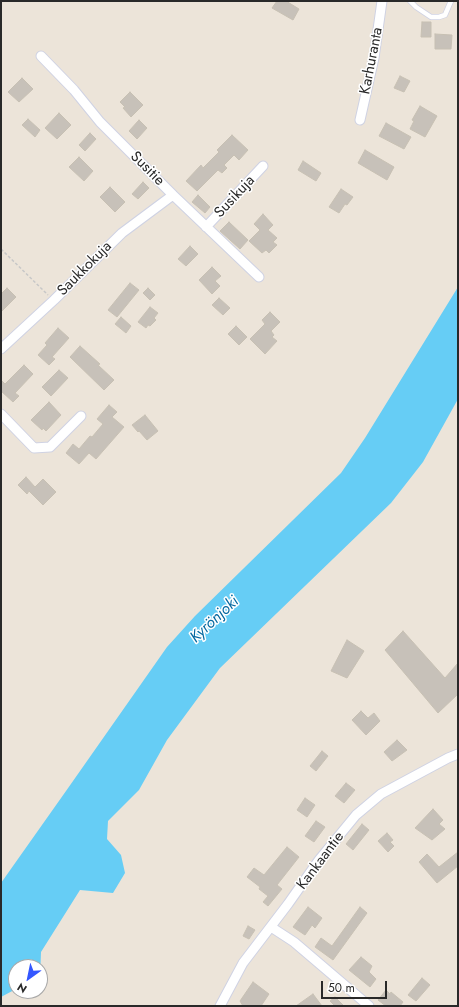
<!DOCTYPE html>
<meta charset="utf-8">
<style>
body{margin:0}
#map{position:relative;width:459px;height:1007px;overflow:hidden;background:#ece4d9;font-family:Jost,sans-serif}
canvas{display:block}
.frame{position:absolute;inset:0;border:2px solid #292929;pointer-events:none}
.north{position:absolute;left:8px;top:959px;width:40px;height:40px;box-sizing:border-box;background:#fff;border:1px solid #a9a9a9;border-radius:50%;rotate:213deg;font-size:11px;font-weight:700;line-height:16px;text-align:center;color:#292929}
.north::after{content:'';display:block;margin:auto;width:14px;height:18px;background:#3457ff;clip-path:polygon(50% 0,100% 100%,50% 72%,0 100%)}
.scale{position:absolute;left:321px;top:981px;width:66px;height:18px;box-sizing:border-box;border:2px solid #292929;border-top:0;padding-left:5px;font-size:12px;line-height:14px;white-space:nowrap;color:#292929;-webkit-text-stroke:3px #fff;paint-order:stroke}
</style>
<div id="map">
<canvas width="459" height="1007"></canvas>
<div class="frame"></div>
<div class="north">N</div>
<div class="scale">50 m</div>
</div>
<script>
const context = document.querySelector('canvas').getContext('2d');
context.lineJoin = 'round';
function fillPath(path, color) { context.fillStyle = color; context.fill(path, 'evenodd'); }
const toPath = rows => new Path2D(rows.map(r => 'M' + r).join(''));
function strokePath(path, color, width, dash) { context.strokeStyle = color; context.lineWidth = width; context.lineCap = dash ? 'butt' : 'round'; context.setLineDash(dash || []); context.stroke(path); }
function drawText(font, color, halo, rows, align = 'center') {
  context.font = font + ' Jost,sans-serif'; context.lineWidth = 3; context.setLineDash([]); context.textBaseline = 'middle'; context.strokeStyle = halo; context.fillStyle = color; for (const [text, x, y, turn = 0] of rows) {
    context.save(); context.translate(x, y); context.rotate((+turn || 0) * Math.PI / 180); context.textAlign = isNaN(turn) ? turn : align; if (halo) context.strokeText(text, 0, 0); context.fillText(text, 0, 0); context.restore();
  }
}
const water = toPath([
 [458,287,458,399,423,462,391,503,220,668,167,740,139,790,108,821,107,839,121,855,125,873,113,893,80,890,41,952,40,978,40,967,16,967,16,989,1,997,1,883,66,791,167,647,195,616,341,473,365,438]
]);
const building = toPath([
 [277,1,286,1,299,9,293,20,272,8,277,1],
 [422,22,431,22,431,37,421,37,422,22],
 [435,34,452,35,451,49,435,49,435,34],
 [400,76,410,81,404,92,394,88,400,76],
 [22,78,33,89,19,102,8,92,22,78],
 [130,92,143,105,131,117,123,108,125,107,120,102,130,92],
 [420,106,437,116,425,137,410,129,414,121,412,120,420,106],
 [59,113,71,125,57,139,45,128,59,113],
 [28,119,40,130,35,137,22,125,28,119],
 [139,120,147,128,137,139,129,131,139,120],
 [386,123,411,137,404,149,379,136,386,123],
 [90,133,96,139,85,151,79,145,90,133],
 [232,135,248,150,239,160,234,155,224,165,227,168,222,173,218,170,197,191,186,181,201,165,203,168,219,152,217,150,232,135],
 [365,150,394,167,387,180,358,163,365,150],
 [79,157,93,171,84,181,69,167,79,157],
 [303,161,321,173,316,181,298,170,303,161],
 [143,182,149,188,138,199,132,194,143,182],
 [110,187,125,202,115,212,100,197,110,187],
 [341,189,353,197,347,205,345,204,339,213,329,207,341,189],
 [198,195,210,207,205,213,192,202,198,195],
 [263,214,273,225,268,230,277,238,273,242,277,245,269,253,266,250,262,253,249,241,260,230,254,224,263,214],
 [229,222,248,240,240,249,220,231,229,222],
 [190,246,198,254,186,266,178,259,190,246],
 [212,267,221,276,215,281,220,286,212,294,199,280,212,267],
 [130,283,139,290,117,317,108,310,130,283],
 [7,288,16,297,1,312,1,294,7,288],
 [148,288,155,295,150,300,143,293,148,288],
 [219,298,230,308,223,315,212,305,219,298],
 [150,307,158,313,154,318,156,320,150,326,148,325,146,328,138,322,150,307],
 [270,312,280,322,271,331,274,335,272,337,277,341,265,354,250,339,265,324,262,320,270,312],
 [121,317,131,326,126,333,115,324,121,317],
 [236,326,247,337,239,345,228,334,236,326],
 [58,328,69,338,52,357,55,359,49,365,38,355,47,345,45,343,58,328],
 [80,346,100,364,98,365,114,380,104,390,70,357,80,346],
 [24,365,33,374,15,393,19,396,13,402,1,391,1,380,5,384,24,365],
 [59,370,68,378,51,396,42,387,59,370],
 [49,402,61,415,46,431,43,428,42,430,31,420,49,402],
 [109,405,117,412,112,417,124,427,96,459,89,453,79,464,66,453,73,444,79,449,90,436,92,437,103,424,97,419,109,405],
 [145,415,158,431,147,440,139,431,138,432,132,425,145,415],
 [26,477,35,487,43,479,56,492,43,505,29,491,27,494,18,485,26,477],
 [403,631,445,678,458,663,458,694,438,713,385,650,403,631],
 [347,640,364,651,347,678,331,671,347,640],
 [361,711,368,718,374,713,380,721,366,735,352,720,361,711],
 [397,740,407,750,392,761,384,752,397,740],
 [322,751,328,756,316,771,310,766,322,751],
 [346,783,355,790,344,803,335,796,346,783],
 [305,798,315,805,307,817,297,810,305,798],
 [433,809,443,820,439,824,445,829,432,840,415,828,433,809],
 [316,821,325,827,314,842,305,836,316,821],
 [362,824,369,830,353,850,346,844,362,824],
 [387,833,393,840,390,842,394,846,388,852,378,841,387,833],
 [287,847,299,857,277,885,282,889,268,906,263,902,268,896,259,889,260,887,247,877,254,868,264,875,287,847],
 [458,852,458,866,437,883,419,862,427,854,439,867,458,852],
 [308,907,322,918,315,928,312,925,305,935,293,927,308,907],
 [360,907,367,913,333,960,315,947,321,938,332,946,360,907],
 [248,926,255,930,249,939,243,936,248,926],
 [361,957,372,966,369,972,376,979,370,987,349,970,361,957],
 [422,978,430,985,416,1001,408,995,422,978],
 [253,982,269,994,261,1006,243,1006,240,1001,253,982],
 [386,990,390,994,391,992,403,1002,400,1006,386,1006,378,1000,386,990],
 [313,994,322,1006,296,1006,313,994],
 [335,997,344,1006,335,1006,330,1001,335,997]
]);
const path = toPath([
 [1,249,48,295]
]);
const lane = toPath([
 [410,1,416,7,431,17,439,17,445,15,451,1]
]);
const street = toPath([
 [41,56,74,90,100,122,173,195,259,277],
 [360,120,374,58,382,1],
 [206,227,263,166],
 [1,349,54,300,122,233,173,195],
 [1,414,34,448,50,447,81,416],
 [271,927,294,942,369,1006],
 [220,1006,243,963,288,904,319,860,356,815,381,794,448,758,458,754]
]);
const streetNames = [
 ["Karhuranta",372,61,-79],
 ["Susitie",147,169,45],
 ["Susikuja",235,197,-47],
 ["Saukkokuja",85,269,-45],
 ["Kankaantie",321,861,-53]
];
const waterNames = [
 ["Kyrönjoki",215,620,-43]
];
fillPath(water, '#66cdf5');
fillPath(building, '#c7c1b9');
strokePath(building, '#c7c0b3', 1);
strokePath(lane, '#cfd2e3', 6);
strokePath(street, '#cfd2e3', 11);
strokePath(path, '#c7c7c7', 1.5, [3, 2]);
strokePath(lane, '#fff', 4.5);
strokePath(street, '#fff', 9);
drawText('15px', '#292929', '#fff', streetNames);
drawText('italic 16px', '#0669a0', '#fff', waterNames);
</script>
